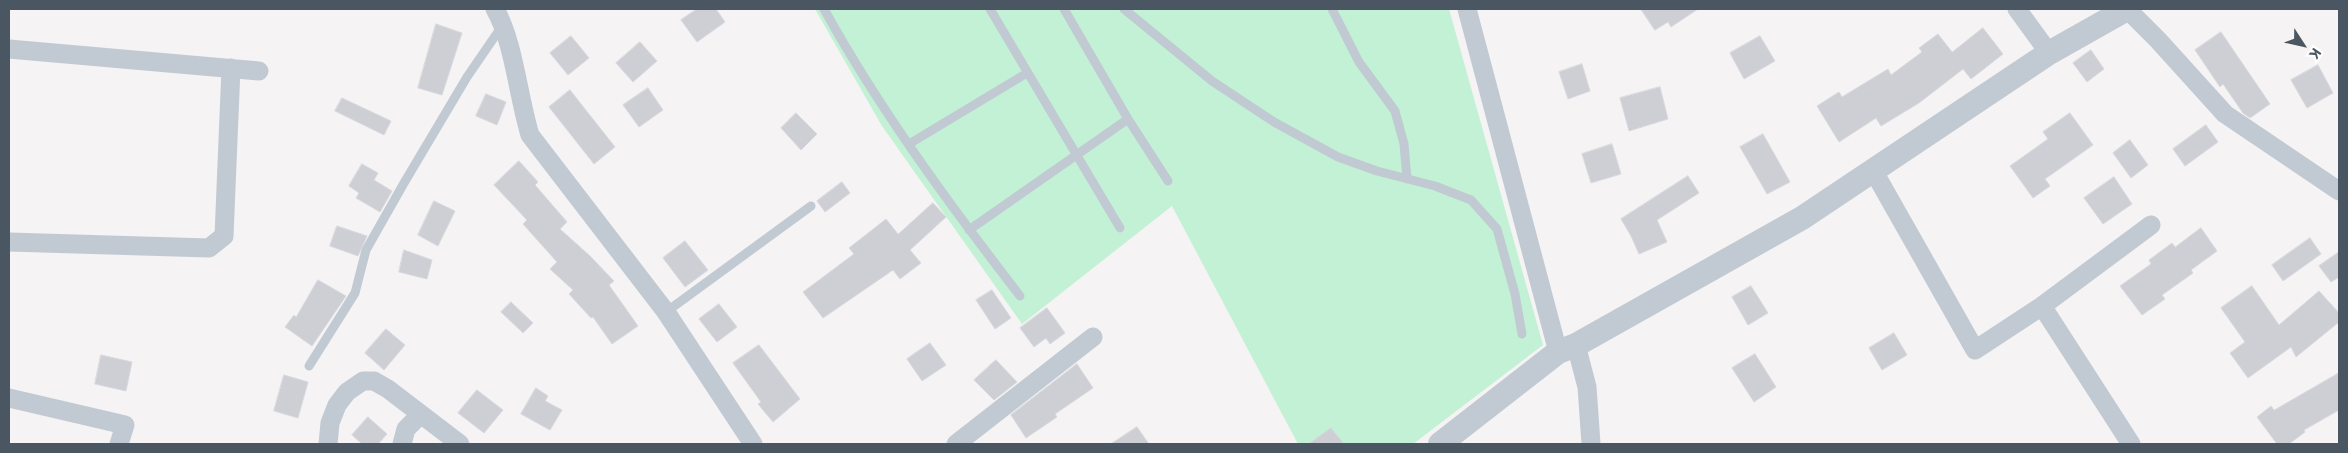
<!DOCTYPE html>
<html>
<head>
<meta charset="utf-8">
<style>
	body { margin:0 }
	#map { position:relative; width:2348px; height:453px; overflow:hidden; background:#f5f3f3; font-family:"IBM Plex Sans",sans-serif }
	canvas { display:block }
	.frame { position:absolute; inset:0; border:10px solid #4a5661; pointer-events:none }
	.north { position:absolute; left:2278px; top:20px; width:50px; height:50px; -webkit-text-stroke:4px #fff; paint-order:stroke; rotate:125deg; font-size:14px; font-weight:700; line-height:20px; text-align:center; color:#4a5661 }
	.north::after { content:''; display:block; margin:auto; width:18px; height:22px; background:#4a5661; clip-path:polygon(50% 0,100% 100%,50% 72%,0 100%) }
</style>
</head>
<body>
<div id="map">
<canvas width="2348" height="453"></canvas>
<div class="frame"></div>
<div class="north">K</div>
</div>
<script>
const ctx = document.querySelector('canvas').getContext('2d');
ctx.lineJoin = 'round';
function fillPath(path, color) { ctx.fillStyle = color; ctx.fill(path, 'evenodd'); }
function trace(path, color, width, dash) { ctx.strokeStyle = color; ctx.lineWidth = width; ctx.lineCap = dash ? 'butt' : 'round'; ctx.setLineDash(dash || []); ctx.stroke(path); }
fillPath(new Path2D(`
	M815,9H1449L1543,345L1413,444H1298L1172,206L1022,324L882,126Z`), '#c3f1d5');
const building = new Path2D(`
	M697,9H716L725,22L697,42L681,20Z
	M1641,9H1698L1671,27L1668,22L1655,30Z
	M436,24L462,33L442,95L418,88Z
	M1983,28L2003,54L1971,79L1963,69L1919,103L1881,126L1876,118L1839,142L1817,106L1839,92L1842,97L1888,69L1891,75L1922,52L1919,48L1938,34L1952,52Z
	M2221,32L2270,104L2250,118L2243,113L2223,84L2220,87L2195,50Z
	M571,36L589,58L568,75L550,53Z
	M1760,36L1775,61L1744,79L1730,53Z
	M640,42L657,61L633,82L616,63Z
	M2091,50L2104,69L2087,82L2073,63Z
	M1582,64L1590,91L1568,99L1559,72Z
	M2318,65L2333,93L2307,108L2291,80Z
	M1660,87L1668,119L1629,131L1620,98Z
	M648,88L663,110L639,127L623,105Z
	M570,90L615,147L594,164L549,107Z
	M486,94L506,102L497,125L476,116Z
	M342,98L391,121L384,135L335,111Z
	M796,113L817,134L801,150L781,128Z
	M2070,113L2093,145L2045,179L2050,186L2033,198L2010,166L2048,139L2043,132Z
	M2206,125L2218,142L2185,166L2173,149Z
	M1763,134L1790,182L1767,194L1740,147Z
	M2130,140L2148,165L2131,178L2113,153Z
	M1612,144L1621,174L1591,183L1582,154Z
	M519,161L538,182L535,185L567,222L560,229L590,256L614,281L609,285L638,326L612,344L593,317L591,318L569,294L573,290L550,269L557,262L523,224L527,220L494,185Z
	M362,164L378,173L374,180L392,191L380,212L356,198L359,193L349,186Z
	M1688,176L1699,193L1657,220L1667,242L1639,254L1631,236L1621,219Z
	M2114,177L2132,204L2103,224L2084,198Z
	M842,182L850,193L825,212L817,201Z
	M434,201L455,211L438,246L418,235Z
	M933,203L946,217L910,250L921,263L900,279L893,270L823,318L803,292L854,254L849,248L886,219L898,234Z
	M337,226L367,236L358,256L330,246Z
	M2201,228L2217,251L2191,270L2193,273L2162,295L2165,299L2142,315L2120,286L2151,264L2149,260L2172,243L2175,247Z
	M2310,238L2321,254L2283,281L2272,265Z
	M685,241L708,270L685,287L663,258Z
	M404,250L432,260L427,279L399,272Z
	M2339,252V277L2331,282L2319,266Z
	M318,280L346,296L312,346L285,327L294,315L296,317Z
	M1751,286L1768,313L1748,325L1732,297Z
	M2252,286L2279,325L2319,291L2339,313V322L2296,357L2291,347L2248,378L2230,353L2245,342L2221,308Z
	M992,290L1011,318L995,329L976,300Z
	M511,302L533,323L523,333L501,312Z
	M719,304L737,327L717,342L699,319Z
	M1047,308L1065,333L1050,344L1046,338L1034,347L1020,328Z
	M386,329L405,345L384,370L365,353Z
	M1894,333L1907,355L1882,370L1869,348Z
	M930,343L946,365L922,381L907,359Z
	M759,345L800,399L773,422L758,404L761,402L733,363Z
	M1755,354L1776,387L1754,402L1732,368Z
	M101,355L132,362L126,391L95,384Z
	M996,360L1017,382L994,400L974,380Z
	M1077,364L1093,388L1055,414L1057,417L1026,438L1011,415Z
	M2339,373V410L2304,430L2305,432L2289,444H2277L2257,417L2271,406L2274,410Z
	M284,375L308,382L298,418L274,411Z
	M536,388L548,396L545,401L562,410L550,430L521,414Z
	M477,390L503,410L484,433L458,413Z
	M368,417L387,434L378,444H362L352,435Z
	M1137,427L1149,444H1111Z
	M1331,428L1344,444H1309Z`);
fillPath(building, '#cdcfd5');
trace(building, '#d7d9de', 1);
trace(new Path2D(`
	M824,9C880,110 949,204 1020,296
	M990,9L1120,228
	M1064,9L1128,119L1168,181
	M1124,9L1212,81L1274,122L1338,157L1377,171L1435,186L1471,200L1497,229L1515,294L1522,334
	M1332,9L1359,62L1395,111L1404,144L1407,179
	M909,144L1027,73
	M969,230L1128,119
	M666,312L811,206
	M309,366L355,293L366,250L404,183L467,77L502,26`), '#c1cad2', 9);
trace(new Path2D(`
	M495,9C514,42 518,96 530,135L666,312L753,444
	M1467,9L1558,352
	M2017,9L2049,53
	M2127,9L2158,40L2225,114L2339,191
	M9,49L259,71
	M1873,170L1975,350L2042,306L2151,225
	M9,242L209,248L224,236L231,68
	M2042,306L2131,444
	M1576,345L1587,387L1591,444
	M9,398L125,425L119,444
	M328,444L330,423L337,405L347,392L363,381H374L388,389L460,444
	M402,444L406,429L420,415
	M956,444L1093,337`), '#c1cad2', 19);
trace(new Path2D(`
	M1440,444L1558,352L1576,345L1802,218L2049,53L2127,9`), '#c1cad2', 24);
</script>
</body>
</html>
